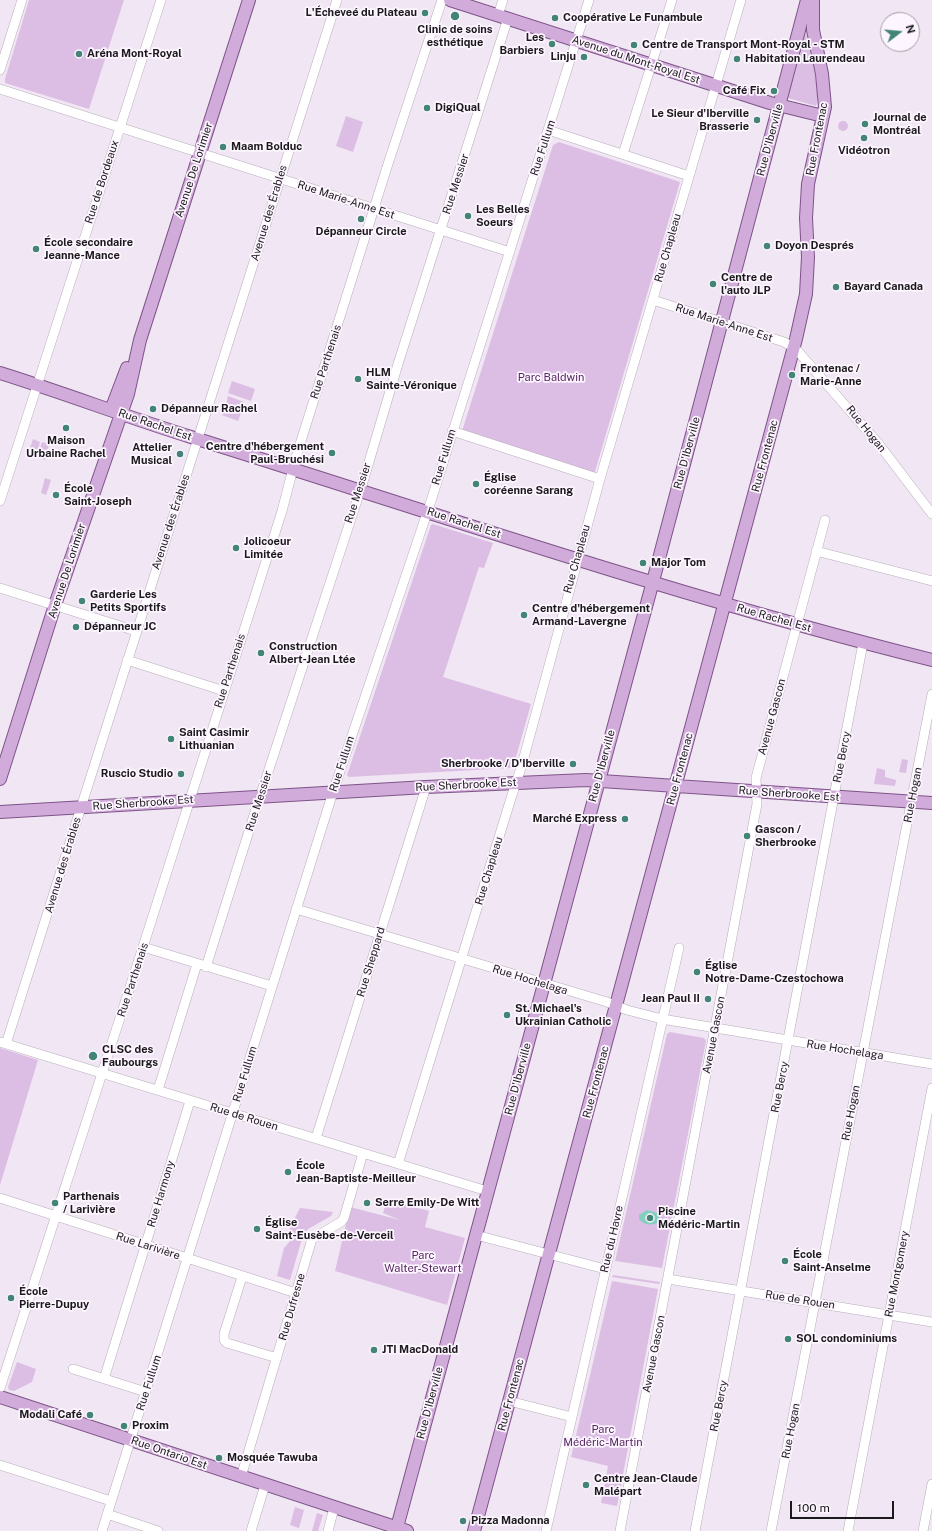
<!DOCTYPE html>
<html>
<head>
<meta charset="utf-8">
<style>
	body { margin:0 }
	#map { position:relative; width:932px; height:1531px; overflow:hidden; background:#f1e6f3; font-family:"Public Sans",sans-serif }
	canvas { display:block }
	.north { position:absolute; left:880px; top:12px; width:40px; height:40px; box-sizing:border-box; background:#fdf5ff; border:1px solid #a39da5; border-radius:50%; rotate:74deg; font-size:11px; font-weight:700; line-height:16px; text-align:center; color:#1c191d }
	.north::after { content:''; display:block; margin:auto; width:14px; height:18px; background:#428577; clip-path:polygon(50% 0,100% 100%,50% 72%,0 100%) }
	.scale { position:absolute; left:790px; top:1501px; width:104px; height:18px; box-sizing:border-box; border:2px solid #1c191d; border-top:0; padding-left:5px; font-size:12px; line-height:14px; white-space:nowrap; color:#1c191d; -webkit-text-stroke:3px #fdf5ff; paint-order:stroke }
</style>
</head>
<body>
<div id="map">
<canvas width="932" height="1531"></canvas>
<div class="north">N</div>
<div class="scale">100 m</div>
</div>
<script>
const ctx = document.querySelector('canvas').getContext('2d');
ctx.lineJoin = 'round';
function fillPath(path, color) { ctx.fillStyle = color; ctx.fill(path, 'evenodd'); }
function trace(path, color, width, dash) { ctx.strokeStyle = color; ctx.lineWidth = width; ctx.lineCap = dash ? 'butt' : 'round'; ctx.setLineDash(dash || []); ctx.stroke(path); }
function drawText(font, color, halo, rows, align = 'center') {
  ctx.font = font + ' "Public Sans",sans-serif'; ctx.lineWidth = 3.5; ctx.setLineDash([]); ctx.textBaseline = 'middle'; ctx.strokeStyle = halo; ctx.fillStyle = color; for (const [text, x, y, turn = 0] of rows) {
    ctx.save(); ctx.translate(x, y); ctx.rotate((+turn || 0) * Math.PI / 180); ctx.textAlign = isNaN(turn) ? turn : align; if (halo) ctx.strokeText(text, 0, 0); ctx.fillText(text, 0, 0); ctx.restore();
  }
}
fillPath(new Path2D(`
	M29,0H124L89,109L5,83V79Z
	M804,27C808,42 822,95 816,106L788,98Z
	M346,116L363,122L353,152L336,146Z
	M838 126a5 5 0 1 1 10 0a5 5 0 1 1-10 0Z
	M559,142L680,182L594,475L462,431L553,145Z
	M232,381L255,389L251,401L228,393Z
	M228,396L244,402L241,410L226,405Z
	M225,407L241,413L238,421L222,415Z
	M33,439L40,442L36,457L28,454Z
	M42,442L49,444L45,460L37,457Z
	M45,478L51,480L46,495L41,493Z
	M433,524L493,543L484,568L479,567L443,677L531,704L514,764L510,768L349,777L347,775L431,525Z
	M902,759L908,760L906,773L899,772Z
	M877,768L885,770V777L896,780L895,786L874,784Z
	M670,1032L704,1038L706,1041L662,1268L615,1261L667,1034Z
	M0,1048L38,1060L0,1185Z
	M387,1200L429,1211L425,1227L465,1238L447,1305L335,1271L350,1207L400,1220L383,1213Z
	M300,1208L333,1212L331,1216L308,1229L303,1235L290,1280L277,1276L284,1248L292,1239L290,1227Z
	M613,1275L660,1282L659,1284L612,1277Z
	M612,1281L658,1289L617,1506L601,1503L608,1466L571,1457Z
	M17,1362L36,1369L32,1382L14,1391L9,1390L8,1387Z
	M295,1507L304,1510L299,1528L290,1525Z
	M317,1513L323,1515L318,1531H312Z`), '#dcbee4');
fillPath(new Path2D(`
	M647,1210L657,1213L661,1221C654,1226 645,1226 639,1219V1215Z`), '#84cfbe');
const minor = new Path2D(`
	M498,15L503,0
	M0,70L22,0
	M0,89L510,252
	M548,130L689,176
	M623,154L672,0
	M653,300L784,342L795,348L878,443L932,514
	M452,431L600,479
	M0,501L161,0
	M816,551L932,581
	M0,588L136,631
	M127,660L224,691
	M296,909L607,1002L627,1010L662,1019L932,1064
	M143,947L272,986
	M206,967L255,812L363,482L398,364L508,18
	M0,1042L487,1191
	M6,1044L337,0
	M158,1090L197,964
	M316,1138L426,787
	M398,1164L512,795L521,768L600,479L741,0
	M0,1198L296,1293
	M476,1235L605,1269
	M242,1277L224,1334V1340L227,1343L277,1358
	M668,1279L932,1322
	M73,1369L146,1392
	M104,1379L190,1101
	M0,1388L143,947L282,511L296,457L387,167L442,0
	M509,1401L572,1417
	M0,1465L111,1501
	M241,1477L312,1239L341,1222L344,1218L363,1153
	M107,1514L158,1531
	M102,1531L333,792L431,501L589,0
	M251,1531L265,1485
	M328,1531L334,1508
	M546,1531L679,948
	M620,1531L757,804L756,778L825,520
	M695,1531L863,643
	M771,1531L932,694
	M848,1531L932,1088
	M923,1531L932,1484`);
const major = new Path2D(`
	M450,0L770,103L823,116
	M0,373C64,393 127,417 191,437C437,514 682,598 932,660
	M111,410L127,368
	M0,779L55,605L128,394L140,340L249,0
	M0,812L426,787L586,780L932,803
	M0,1397L407,1531
	M396,1531L656,570L807,0
	M474,1531L796,339L806,294L808,257L806,218L808,184L825,107L822,74L813,30V0`);
trace(minor, '#b8aeba', 10);
trace(major, '#7e5488', 14);
trace(minor, '#fff', 9);
trace(major, '#d1acda', 12);
for (const [x, y, r, color] of [
	[425,13,4,"#428577"],
	[455,16,5,"#428577"],
	[555,18,4,"#428577"],
	[552,44,4,"#428577"],
	[634,45,4,"#428577"],
	[79,54,4,"#428577"],
	[584,57,4,"#428577"],
	[737,59,4,"#428577"],
	[774,91,4,"#428577"],
	[427,108,4,"#428577"],
	[757,120,4,"#428577"],
	[865,124,4,"#428577"],
	[864,138,4,"#428577"],
	[223,147,4,"#428577"],
	[468,216,4,"#428577"],
	[361,219,4,"#428577"],
	[767,246,4,"#428577"],
	[36,249,4,"#428577"],
	[713,284,4,"#428577"],
	[836,287,4,"#428577"],
	[792,375,4,"#428577"],
	[358,379,4,"#428577"],
	[153,409,4,"#428577"],
	[66,428,4,"#428577"],
	[332,453,4,"#428577"],
	[180,454,4,"#428577"],
	[476,484,4,"#428577"],
	[56,495,4,"#428577"],
	[236,548,4,"#428577"],
	[643,563,4,"#428577"],
	[82,601,4,"#428577"],
	[524,615,4,"#428577"],
	[76,627,4,"#428577"],
	[261,653,4,"#428577"],
	[171,739,4,"#428577"],
	[573,764,4,"#428577"],
	[181,774,4,"#428577"],
	[625,819,4,"#428577"],
	[747,836,4,"#428577"],
	[697,972,4,"#428577"],
	[708,999,4,"#428577"],
	[507,1015,4,"#428577"],
	[93,1056,5,"#428577"],
	[288,1172,4,"#428577"],
	[55,1203,4,"#428577"],
	[367,1203,4,"#428577"],
	[650,1218,4,"#428577"],
	[257,1229,4,"#428577"],
	[785,1261,4,"#428577"],
	[11,1298,4,"#428577"],
	[788,1339,4,"#428577"],
	[374,1350,4,"#428577"],
	[90,1415,4,"#428577"],
	[124,1426,4,"#428577"],
	[219,1458,4,"#428577"],
	[586,1485,4,"#428577"],
	[463,1521,4,"#428577"]
]) { const dot = new Path2D(); dot.arc(x, y, r, 0, 2 * Math.PI); ctx.fillStyle = color; ctx.fill(dot); trace(dot, '#fdf5ff', 1.5); }
drawText('bold 11px', '#1c191d', '#fdf5ff', [
	["L'Écheveé du Plateau",417,13,"right"],
	["Coopérative Le Funambule",563,18],
	["Clinic de soins",455,30,"center"],
	["esthétique",455,43,"center"],
	["Les",544,38,"right"],
	["Barbiers",544,51,"right"],
	["Centre de Transport Mont-Royal - STM",642,45],
	["Aréna Mont-Royal",87,54],
	["Linju",576,57,"right"],
	["Habitation Laurendeau",745,59],
	["Café Fix",766,91,"right"],
	["DigiQual",435,108],
	["Le Sieur d'Iberville",749,114,"right"],
	["Brasserie",749,127,"right"],
	["Journal de",873,118],
	["Montréal",873,131],
	["Maam Bolduc",231,147],
	["Vidéotron",864,151,"center"],
	["Les Belles",476,210],
	["Soeurs",476,223],
	["Dépanneur Circle",361,232,"center"],
	["École secondaire",44,243],
	["Jeanne-Mance",44,256],
	["Doyon Després",775,246],
	["Centre de",721,278],
	["l'auto JLP",721,291],
	["Bayard Canada",844,287],
	["Frontenac /",800,369],
	["Marie-Anne",800,382],
	["HLM",366,373],
	["Sainte-Véronique",366,386],
	["Dépanneur Rachel",161,409],
	["Maison",66,441,"center"],
	["Urbaine Rachel",66,454,"center"],
	["Centre d'hébergement",324,447,"right"],
	["Paul-Bruchési",324,460,"right"],
	["Attelier",172,448,"right"],
	["Musical",172,461,"right"],
	["Église",484,478],
	["coréenne Sarang",484,491],
	["École",64,489],
	["Saint-Joseph",64,502],
	["Jolicoeur",244,542],
	["Limitée",244,555],
	["Major Tom",651,563],
	["Garderie Les",90,595],
	["Petits Sportifs",90,608],
	["Centre d'hébergement",532,609],
	["Armand-Lavergne",532,622],
	["Dépanneur JC",84,627],
	["Construction",269,647],
	["Albert-Jean Ltée",269,660],
	["Saint Casimir",179,733],
	["Lithuanian",179,746],
	["Sherbrooke / D'Iberville",565,764,"right"],
	["Ruscio Studio",173,774,"right"],
	["Marché Express",617,819,"right"],
	["Gascon /",755,830],
	["Sherbrooke",755,843],
	["Église",705,966],
	["Notre-Dame-Czestochowa",705,979],
	["Jean Paul II",700,999,"right"],
	["St. Michael's",515,1009],
	["Ukrainian Catholic",515,1022],
	["CLSC des",102,1050],
	["Faubourgs",102,1063],
	["École",296,1166],
	["Jean-Baptiste-Meilleur",296,1179],
	["Parthenais",63,1197],
	["/ Larivière",63,1210],
	["Serre Emily-De Witt",375,1203],
	["Piscine",658,1212],
	["Médéric-Martin",658,1225],
	["Église",265,1223],
	["Saint-Eusèbe-de-Verceil",265,1236],
	["École",793,1255],
	["Saint-Anselme",793,1268],
	["École",19,1292],
	["Pierre-Dupuy",19,1305],
	["SOL condominiums",796,1339],
	["JTI MacDonald",382,1350],
	["Modali Café",82,1415,"right"],
	["Proxim",132,1426],
	["Mosquée Tawuba",227,1458],
	["Centre Jean-Claude",594,1479],
	["Malépart",594,1492],
	["Pizza Madonna",471,1521]
], 'left');
drawText('11px', '#1c191d', '#fdf5ff', [
	["Avenue du Mont-Royal Est",636,60,18],
	["Rue Frontenac",817,139,-79],
	["Rue D'Iberville",770,140,-75],
	["Rue Fullum",543,148,-72],
	["Avenue De Lorimier",194,170,-72],
	["Rue de Bordeaux",102,182,-72],
	["Rue Messier",456,184,-72],
	["Rue Marie-Anne Est",346,200,18],
	["Avenue des Érables",269,213,-73],
	["Rue Chapleau",668,248,-74],
	["Rue Marie-Anne Est",724,323,18],
	["Rue Parthenais",326,362,-72],
	["Rue Rachel Est",155,425,19],
	["Rue Hogan",866,429,51],
	["Rue D'Iberville",687,453,-75],
	["Rue Frontenac",765,456,-75],
	["Rue Fullum",444,457,-73],
	["Rue Messier",358,493,-72],
	["Avenue des Érables",171,522,-72],
	["Rue Rachel Est",464,523,18],
	["Rue Chapleau",577,559,-74],
	["Avenue De Lorimier",67,571,-72],
	["Rue Rachel Est",774,618,16],
	["Rue Parthenais",230,671,-72],
	["Avenue Gascon",772,717,-75],
	["Rue Bercy",842,757,-79],
	["Rue Fullum",342,764,-72],
	["Rue D'Iberville",602,766,-75],
	["Rue Frontenac",680,769,-75],
	["Rue Sherbrooke Est",466,785,-3],
	["Rue Sherbrooke Est",789,794,4],
	["Rue Hogan",913,795,-79],
	["Rue Messier",259,801,-72],
	["Rue Sherbrooke Est",143,803,-4],
	["Avenue des Érables",63,865,-73],
	["Rue Chapleau",489,871,-73],
	["Rue Sheppard",371,962,-73],
	["Rue Parthenais",133,980,-72],
	["Rue Hochelaga",530,980,17],
	["Avenue Gascon",714,1035,-79],
	["Rue Hochelaga",845,1050,9],
	["Rue Fullum",245,1074,-73],
	["Rue D'Iberville",518,1079,-75],
	["Rue Frontenac",596,1082,-75],
	["Rue Bercy",780,1087,-79],
	["Rue Hogan",851,1113,-79],
	["Rue de Rouen",244,1117,17],
	["Rue Harmony",161,1194,-73],
	["Rue du Havre",612,1239,-77],
	["Rue Larivière",148,1246,18],
	["Rue Montgomery",897,1274,-79],
	["Rue de Rouen",800,1300,9],
	["Rue Dufresne",292,1307,-74],
	["Avenue Gascon",654,1354,-79],
	["Rue Fullum",149,1383,-72],
	["Rue Frontenac",511,1395,-75],
	["Rue D'Iberville",430,1403,-75],
	["Rue Bercy",719,1406,-79],
	["Rue Hogan",791,1431,-79],
	["Rue Ontario Est",169,1453,19]
]);
drawText('11px', '#562761', '#fdf5ff', [
	["Parc Baldwin",551,378],
	["Parc",423,1256],
	["Walter-Stewart",423,1269],
	["Parc",603,1430],
	["Médéric-Martin",603,1443]
]);
</script>
</body>
</html>
